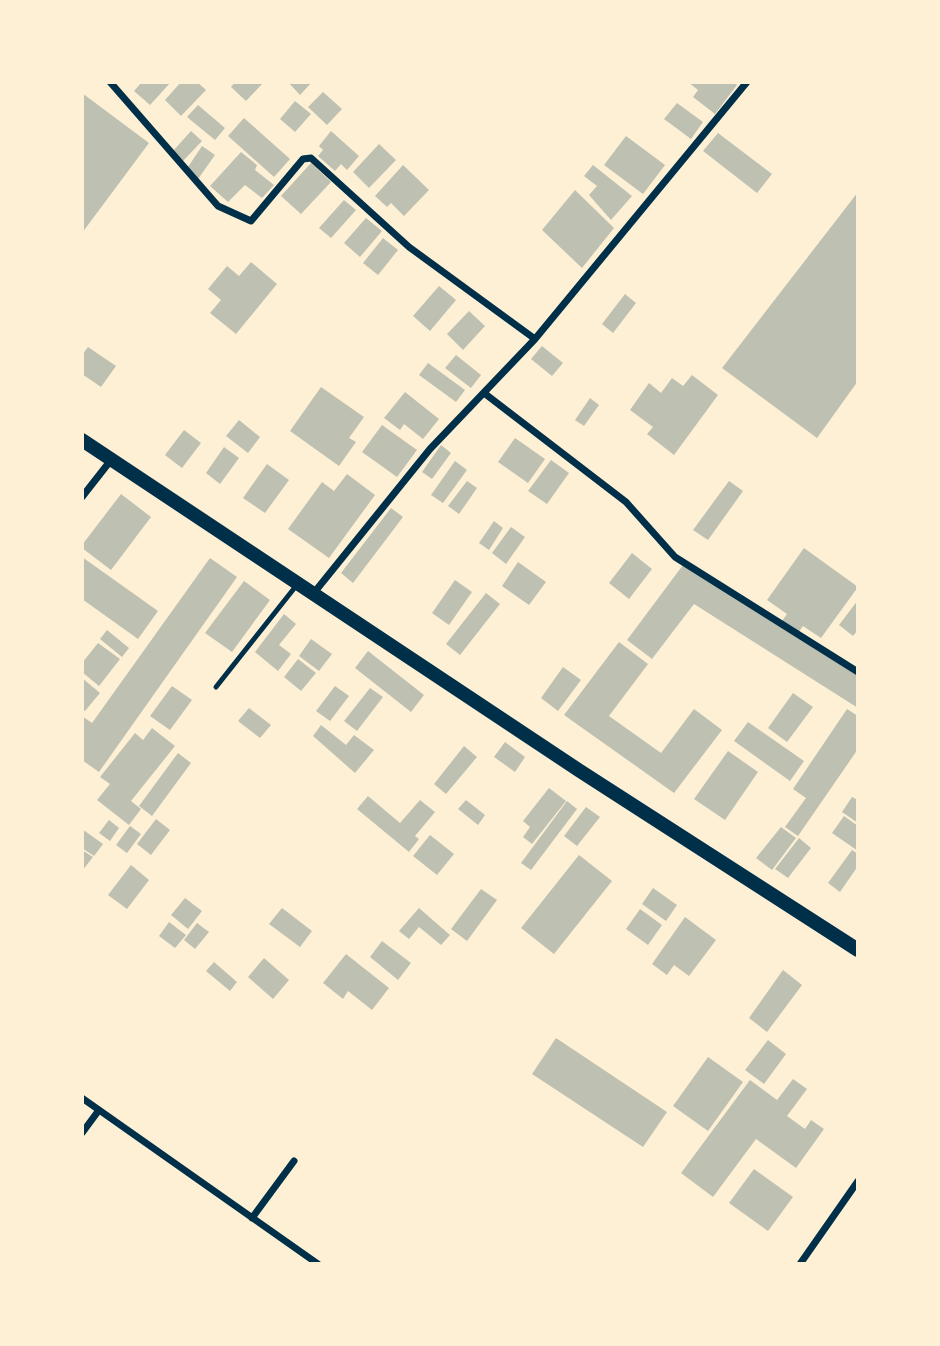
<!DOCTYPE html>
<html>
<head>
<meta charset="utf-8">
<style>
	body { margin:0 }
	#map { position:relative; width:940px; height:1346px; overflow:hidden; background:#fdf0d5; font-family:"Exo 2",sans-serif }
	canvas { display:block }
	.frame { position:absolute; inset:0; border:84px solid #fdf0d5; pointer-events:none }
</style>
</head>
<body>
<div id="map">
<canvas width="940" height="1346"></canvas>
<div class="frame"></div>
</div>
<script>
const ctx = document.querySelector('canvas').getContext('2d');
ctx.lineJoin = 'round';
function fillPath(path, color) { ctx.fillStyle = color; ctx.fill(path, 'evenodd'); }
function trace(path, color, width, dash) { ctx.strokeStyle = color; ctx.lineWidth = width; ctx.lineCap = dash ? 'butt' : 'round'; ctx.setLineDash(dash || []); ctx.stroke(path); }
fillPath(new Path2D(`
	M142,82H171L150,105L134,91Z
	M181,82H197L206,90L181,116L165,100Z
	M235,82H264L246,101L231,87Z
	M288,82H312L300,95Z
	M688,82H734L737,85L715,114L693,97L698,90Z
	M323,92L342,109L327,125L308,107Z
	M82,93L149,143L82,233L84,141Z
	M295,101L311,114L295,132L280,119Z
	M677,103L703,122L691,139L664,119Z
	M198,105L225,128L215,140L187,117Z
	M244,118L290,159L274,177L228,136Z
	M191,131L202,141L183,161L173,151Z
	M331,131L359,156L347,170L341,164L335,171L318,156L323,150L319,146Z
	M718,133L772,174L757,193L703,151Z
	M626,136L665,165L643,194L604,165Z
	M379,144L396,160L369,188L353,172Z
	M202,146L215,155L198,179L186,170Z
	M241,152L257,165L255,170L274,185L262,198L245,185L228,202L210,186Z
	M311,163L331,182L301,214L281,196Z
	M403,165L429,190L404,216L391,203L387,207L375,196Z
	M593,165L632,196L611,220L589,195L597,186L584,176Z
	M575,190L614,228L582,268L542,230Z
	M858,192V381L817,438L722,368Z
	M344,200L356,210L331,238L319,228Z
	M366,218L382,231L360,257L344,243Z
	M383,238L398,250L378,275L363,263Z
	M251,262L277,284L236,334L210,313L221,300L208,289L227,266L239,276Z
	M439,286L456,300L430,331L413,316Z
	M625,294L636,303L613,333L602,324Z
	M469,311L485,326L463,350L447,334Z
	M542,346L563,363L552,376L531,359Z
	M88,347L116,366L101,387L82,374V355Z
	M456,355L481,375L471,388L445,368Z
	M428,363L465,390L456,402L419,375Z
	M692,375L718,395L674,455L647,434L653,427L630,410L649,383L661,393L672,378L683,386Z
	M321,387L364,417L349,438L356,442L339,466L290,431Z
	M405,392L439,419L423,439L404,424L400,430L384,418Z
	M590,398L599,405L584,426L575,420Z
	M239,420L260,437L248,453L226,436Z
	M382,425L417,450L397,477L362,452Z
	M184,430L201,443L182,468L165,455Z
	M515,438L545,459L528,483L498,462Z
	M441,445L451,453L432,479L422,472Z
	M224,447L239,458L220,484L206,473Z
	M551,460L569,473L547,504L528,491Z
	M455,461L467,470L443,503L431,495Z
	M267,464L289,480L265,513L243,498Z
	M347,474L375,495L329,558L288,529L322,482L334,491Z
	M467,481L477,488L459,514L448,506Z
	M729,481L743,491L708,540L693,530Z
	M121,494L151,517L111,570L82,548V545Z
	M391,508L403,517L353,583L341,573Z
	M494,521L503,528L489,550L479,543Z
	M511,527L525,537L506,564L492,553Z
	M804,548L858,587L821,638L803,626L798,633L782,621L787,614L767,600Z
	M632,553L652,569L629,599L609,583Z
	M82,557L158,611L138,639L82,599Z
	M210,558L237,577L99,772L82,760V716L92,723Z
	M518,562L546,582L529,605L502,586Z
	M683,565L858,675V708L694,604L652,659L627,640Z
	M455,580L472,592L449,625L432,613Z
	M244,581L270,600L232,652L205,633Z
	M486,593L500,604L460,655L446,644Z
	M858,600V630L853,636L839,625Z
	M284,614L296,624L279,645L291,654L278,671L255,652Z
	M107,630L129,648L122,657L100,639Z
	M311,639L332,654L319,671L299,656Z
	M619,642L648,664L609,716L661,753L694,709L722,730L674,793L564,715Z
	M98,643L120,659L99,686L82,672V663Z
	M368,651L424,695L411,712L355,668Z
	M298,659L316,673L301,691L284,677Z
	M563,667L581,680L558,711L541,698Z
	M82,678L100,693L85,711L82,709Z
	M172,686L192,700L170,730L150,716Z
	M335,686L349,696L330,721L316,711Z
	M370,688L383,697L357,731L344,721Z
	M793,693L813,707L787,742L768,728Z
	M249,708L271,725L260,738L238,721Z
	M847,709L858,716V749L798,836L785,827L806,798L793,789Z
	M748,722L804,761L790,781L734,741Z
	M321,725L346,745L354,735L374,750L355,773L313,736Z
	M152,728L175,746L131,801L141,809L129,825L97,800L110,784L100,777L135,733L143,740Z
	M505,742L525,757L515,772L494,757Z
	M464,746L477,757L446,794L434,784Z
	M728,751L758,772L725,820L694,799Z
	M178,753L191,763L152,816L139,806Z
	M549,788L566,801L532,844L523,837L530,827L523,821Z
	M368,796L400,823L420,800L435,812L415,836L419,839L409,852L357,809Z
	M852,797L858,800V823L842,812Z
	M466,800L485,815L478,825L458,809Z
	M567,801L577,809L531,870L521,863Z
	M586,807L600,817L577,846L564,836Z
	M844,816L858,826V851L832,833Z
	M156,819L170,830L151,855L137,844Z
	M109,820L119,828L110,841L99,833Z
	M130,826L141,834L127,853L116,845Z
	M781,827L796,838L772,870L756,858Z
	M82,829L103,844L94,856L82,848Z
	M430,835L454,854L437,875L413,856Z
	M799,838L811,848L788,878L775,869Z
	M82,850L93,857L82,871Z
	M852,850L858,854V866L840,892L828,883Z
	M579,855L612,881L554,954L521,928Z
	M131,865L149,880L127,909L108,895Z
	M653,888L677,905L666,921L642,904Z
	M481,889L497,900L467,941L451,929Z
	M185,898L202,911L188,929L171,915Z
	M282,908L312,931L300,947L269,924Z
	M419,908L450,935L441,945L419,927L409,939L399,931Z
	M640,909L662,925L648,945L626,929Z
	M685,917L716,940L689,976L674,965L667,975L652,964Z
	M169,922L186,935L175,948L159,936Z
	M197,923L209,932L195,949L184,940Z
	M382,941L411,963L398,980L370,957Z
	M346,954L389,988L372,1010L348,991L343,999L323,983Z
	M264,958L289,980L273,999L248,977Z
	M214,962L237,982L230,991L206,971Z
	M783,970L802,985L767,1032L749,1018Z
	M556,1038L667,1112L643,1147L532,1074Z
	M768,1040L786,1054L764,1084L745,1070Z
	M708,1057L743,1082L708,1131L673,1106Z
	M793,1079L807,1089L787,1116L805,1129L811,1120L824,1129L796,1168L756,1139L713,1197L681,1173L750,1080L777,1100Z
	M754,1169L793,1197L768,1231L729,1203Z`), '#bec0b2');
trace(new Path2D(`
	M216,687L296,586`), '#003049', 5);
trace(new Path2D(`
	M110,82L218,206L251,221L303,159L311,158L409,247L535,339
	M484,393L626,502L675,557L858,672
	M82,497L111,460
	M313,594L430,449L535,339L747,82
	M82,1098L318,1264
	M82,1133L99,1110
	M252,1218L294,1161
	M800,1264L858,1181`), '#003049', 7);
trace(new Path2D(`
	M82,440L580,771L858,950`), '#003049', 14);
</script>
</body>
</html>
